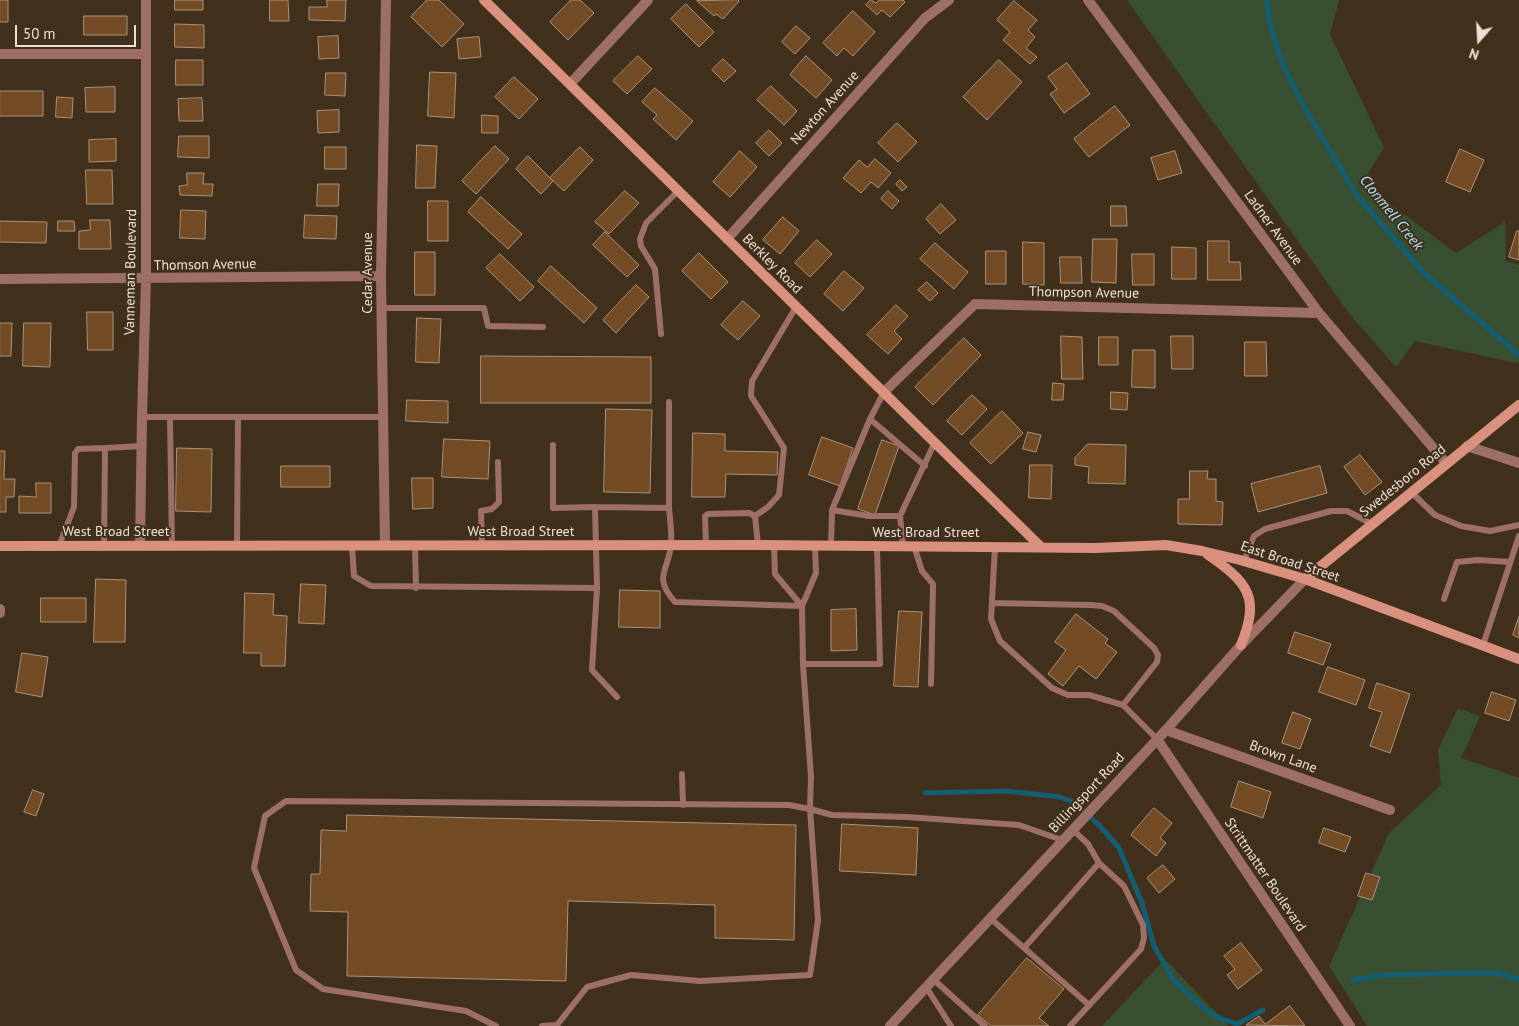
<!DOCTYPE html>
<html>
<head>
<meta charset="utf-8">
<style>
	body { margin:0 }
	#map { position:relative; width:1519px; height:1026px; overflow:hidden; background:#41301c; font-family:"PT Sans",sans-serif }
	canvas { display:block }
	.north { position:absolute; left:1454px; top:15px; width:50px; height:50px; -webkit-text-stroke:4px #41301c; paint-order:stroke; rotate:199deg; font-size:14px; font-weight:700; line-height:20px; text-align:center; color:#ece0d5 }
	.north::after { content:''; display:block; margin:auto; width:18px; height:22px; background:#ece0d5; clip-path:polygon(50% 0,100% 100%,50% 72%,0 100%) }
	.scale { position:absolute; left:15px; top:25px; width:121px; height:22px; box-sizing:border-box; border:2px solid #ece0d5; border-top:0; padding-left:6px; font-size:15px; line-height:18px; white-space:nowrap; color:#ece0d5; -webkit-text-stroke:4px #41301c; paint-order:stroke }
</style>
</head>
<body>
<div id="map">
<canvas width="1519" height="1026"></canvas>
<div class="north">N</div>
<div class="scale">50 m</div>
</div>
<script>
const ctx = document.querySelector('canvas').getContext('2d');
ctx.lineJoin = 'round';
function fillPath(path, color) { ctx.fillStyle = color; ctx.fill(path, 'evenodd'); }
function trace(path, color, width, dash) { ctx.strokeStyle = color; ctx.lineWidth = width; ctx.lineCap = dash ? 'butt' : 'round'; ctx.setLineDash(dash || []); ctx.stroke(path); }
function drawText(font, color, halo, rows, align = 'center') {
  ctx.font = font + ' "PT Sans",sans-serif'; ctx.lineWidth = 4; ctx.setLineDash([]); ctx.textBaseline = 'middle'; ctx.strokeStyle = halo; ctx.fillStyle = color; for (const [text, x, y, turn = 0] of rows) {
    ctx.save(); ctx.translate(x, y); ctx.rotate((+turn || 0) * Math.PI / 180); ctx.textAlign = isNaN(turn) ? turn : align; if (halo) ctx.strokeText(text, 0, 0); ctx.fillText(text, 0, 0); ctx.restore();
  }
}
fillPath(new Path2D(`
	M1127,0H1339L1330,34L1384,148L1362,183L1456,253L1505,222L1506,261L1519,265V361L1516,363L1415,341L1396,367L1351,316Z
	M1458,708L1480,716L1461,758L1519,778V1026H1367L1329,966L1389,833L1441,785L1438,750Z
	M1165,959L1229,1026H1102Z`), '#385031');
trace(new Path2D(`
	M1267,0L1269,20L1282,63L1304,107L1357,196L1423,272L1519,355
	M925,793L1006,791L1060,797L1073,802L1099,825L1119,848L1142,903L1154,946L1174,981L1206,1010L1222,1019L1237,1024L1263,1010
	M1353,980L1383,975L1469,973H1496L1519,979`), '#135e73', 5);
const building = new Path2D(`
	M0,0H8V22H0Z
	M175,0H203V10H175Z
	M270,0H288L289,21H270Z
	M327,0H346L345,21L309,20V7H327Z
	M427,0H439L464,24L442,47L411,17Z
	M571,0H580L594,13L568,40L550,22Z
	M738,0L739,1L723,19L716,14L714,16L697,1Z
	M871,0L876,3L879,0H903L905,2L890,17L882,10L877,15L866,5Z
	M1014,1L1037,20L1028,30L1035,37L1026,48L1037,57L1030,64L1003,40L1010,32L997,20Z
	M686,4L714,32L699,47L671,19Z
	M853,11L875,32L853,56L844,48L837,56L823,43Z
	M84,16H127V35H84Z
	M175,24L204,25V48L175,47Z
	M796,26L810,38L795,54L782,42Z
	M338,36L339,58L319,59L318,37Z
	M479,37L481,57L459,59L457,39Z
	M638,56L652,69L627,94L613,81Z
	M806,56L832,80L816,98L790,75Z
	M723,59L736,71L724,82L712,70Z
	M176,60H203V85H176Z
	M999,60L1022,82L987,120L963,97Z
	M1067,63L1090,94L1064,113L1050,94L1057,89L1048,77Z
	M430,72L456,73L454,118L428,116Z
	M326,73H346L345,96L325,95Z
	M514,77L538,99L519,119L495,97Z
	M771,86L797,111L784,125L757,100Z
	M115,87V112H86L85,88Z
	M655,88L693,121L676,140L653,119L657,115L642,102Z
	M0,91H43V116H0Z
	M57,97L73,98L72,118L56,117Z
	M202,98L203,121H179L178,99Z
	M1115,106L1130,125L1089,157L1074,139Z
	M339,110V132L318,133L317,111Z
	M482,115L498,116V133H482Z
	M897,123L917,142L898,162L878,143Z
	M769,130L782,143L769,156L756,143Z
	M179,136H209V158L178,157Z
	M116,139V161L89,162V140Z
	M417,145L437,146L435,188H416Z
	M495,146L509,159L476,194L462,181Z
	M325,147H346V169H325Z
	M580,147L593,160L564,191L550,178Z
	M1460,149L1484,160L1470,192L1446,182Z
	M740,151L757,167L730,197L713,182Z
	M1175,151L1182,173L1158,180L1151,158Z
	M528,156L553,181L541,194L516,169Z
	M875,159L891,173L878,188L871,182L861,193L843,178L859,160L867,167Z
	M86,170H112L113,204H87Z
	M187,173H204L203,184H213L212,196L180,195L179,186L187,185Z
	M900,180L907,187L902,191L896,184Z
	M318,184H339L338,206H317Z
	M625,191L639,203L609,234L595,222Z
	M888,191L899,201L892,209L881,199Z
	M481,197L522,234L508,249L468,212Z
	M428,201H448V241H428Z
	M941,204L956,220L940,234L926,219Z
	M1111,206H1126L1127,226H1111Z
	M181,210L206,211L205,239L180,238Z
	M305,215L337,216L336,239L304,238Z
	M783,217L799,231L780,254L763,240Z
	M90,220H110L111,249H79V231L90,230Z
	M0,221L47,222L46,243L0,242Z
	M58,221H74L75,231H58Z
	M1517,231H1519V260L1509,257Z
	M605,232L639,265L627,277L593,245Z
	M1093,239H1117L1116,283L1092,282Z
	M817,240L832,254L810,277L795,263Z
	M1208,241H1229V262H1240L1241,280H1208Z
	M1023,242L1044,243V285L1023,284Z
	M935,243L968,272L954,289L920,259Z
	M1172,247L1196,248V279H1172Z
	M986,251H1006V284H986Z
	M415,252H435V295H415Z
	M699,253L728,282L711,299L682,271Z
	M500,254L534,287L520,301L486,268Z
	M1132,254H1154V285H1133Z
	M1060,257H1081L1082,283H1061Z
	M551,266L597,308L584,323L538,281Z
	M844,271L864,288L843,311L824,294Z
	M927,282L938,293L930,301L918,290Z
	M636,285L649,297L616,333L603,320Z
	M743,301L760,316L738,340L721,325Z
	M896,305L908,316L894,331L902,339L888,354L867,335Z
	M87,312H113V350H88Z
	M417,318L441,319L439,363L416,362Z
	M0,323H12L11,356H0Z
	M24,323H51L50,367L23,366Z
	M1061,336L1082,337L1083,379H1062Z
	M1171,336H1193V369H1172Z
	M1099,337H1118V365H1099Z
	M964,338L981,355L933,405L915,387Z
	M1245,342H1266L1267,376H1245Z
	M1133,350H1155V388L1132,387Z
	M481,356L651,357V403H481Z
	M1053,383L1064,384L1063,400H1052Z
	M1111,392L1128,393L1127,410L1111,409Z
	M972,395L987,409L962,435L947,421Z
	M407,400L448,401V423L406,421Z
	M606,409L652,410L650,493L604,492Z
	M1002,411L1023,433L991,464L970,443Z
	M1028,432L1041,435L1036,452L1023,449Z
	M693,433L725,434V451L778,452L777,475L726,474L725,497H692Z
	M822,437L853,448L840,486L809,475Z
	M444,439L490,441L488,479L442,477Z
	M882,440L899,446L875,515L858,509Z
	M1088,444L1126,445L1125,484L1088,483L1089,467L1075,465V458Z
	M177,448L212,449L211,512L176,511Z
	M0,451H5L4,479H15L14,497H6V512H0Z
	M1360,455L1382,482L1365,495L1344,467Z
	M1030,465H1052L1051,499L1029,498Z
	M281,466H330V487H281Z
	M1320,466L1327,493L1258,512L1251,484Z
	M1190,471H1208L1207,479H1216V501L1223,502L1222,525L1178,524V499H1189Z
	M412,478H433V508L413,509Z
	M36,483H51V513H19V496L36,497Z
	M96,579L126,580L125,642H94Z
	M301,584L326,585L324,624L299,623Z
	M620,590L660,591V628L619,627Z
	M245,593L274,594L273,615L287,616L285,666H261V653H244Z
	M41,598H86V622H41Z
	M856,609L857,650L831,651V610Z
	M899,611L922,612L918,687L894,686Z
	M1076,614L1108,639L1105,643L1117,652L1096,679L1079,666L1063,686L1048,674L1066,650L1055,642Z
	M1519,617V638L1513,635Z
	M1295,632L1331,644L1323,665L1288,653Z
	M22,653L48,657L42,697L16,692Z
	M1328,667L1365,680L1356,705L1319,692Z
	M1377,683L1410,694L1390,753L1370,746L1382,712L1369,708Z
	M1492,692L1516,700L1509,721L1485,713Z
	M1293,712L1311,719L1300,749L1282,743Z
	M1239,781L1271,792L1263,818L1231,807Z
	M33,790L44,794L36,816L24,812Z
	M1154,808L1172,823L1160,838L1166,843L1156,856L1131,835Z
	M347,815L796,825L794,940L715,938V905L568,901L566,981L347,976L348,912L310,911L311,874H320L321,830L346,831Z
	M842,824L918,828L916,875L840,871Z
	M1324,828L1351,837L1345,852L1319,843Z
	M1163,865L1175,879L1159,893L1147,878Z
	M1366,873L1380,877L1372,900L1358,896Z
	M1241,943L1262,970L1238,989L1227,975L1235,969L1224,956Z
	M1027,958L1064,989L1039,1018L1049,1026H991L978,1015Z
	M1290,1006L1305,1026L1246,1025L1259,1016L1265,1024Z`);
fillPath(building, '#734b24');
trace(building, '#ab937e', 1);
trace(new Path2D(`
	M381,308H484L488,326L543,327
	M661,334L655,269L641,246L640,239L646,223L678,191
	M669,402V508
	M142,417H238L237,546
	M238,417H383
	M170,418L172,546
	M870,419L925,466
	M553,445V508L595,507
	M105,448L142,446
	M1411,492L1435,515L1461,526L1490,531L1519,525
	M832,510L869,516H900
	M755,516L768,507L779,495L784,448L751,396L752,381L796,307
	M352,545L354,576L371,586L597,588L595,507L669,508C670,520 672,532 671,544C669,571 652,576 675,602L802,606
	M415,545L416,588
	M706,545L705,516L708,514L749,513L755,516L758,545
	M774,545L775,574L802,606
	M59,546L74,507L75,453L78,449L105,448L104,546
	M482,546L481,511L492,509L499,502L498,462
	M831,546L832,510L870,419L884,392
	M903,546L900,516L934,444
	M914,546L922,571L933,584L931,684
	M815,547L816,573L802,606L803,664L811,777L810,809L832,815L907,817L1019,825L1062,840
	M995,547L991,619L1000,641L1052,688L1068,695H1089L1123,705L1157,739
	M1244,561L1254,536L1265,529L1331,511H1347L1372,524
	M597,588L592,670L617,697
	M1444,599L1457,562L1478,560L1510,562
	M992,603L1091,605L1102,606L1114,611L1154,648L1158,655L1157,662L1123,705
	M1483,645L1519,536
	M803,664H880L877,546
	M682,774L683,805
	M990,918L1089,1005
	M1024,948L1099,863
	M933,979L985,1026
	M926,987L951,1026
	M496,1026L466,1011L323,989L296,970L254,868L265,816L286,801L789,805L810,809L818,920L810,975L700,981L631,975L587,987L557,1025L542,1026
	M1070,1026L1141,949L1144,938L1143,925L1124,886L1099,863L1088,844L1072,829`), '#9d6f65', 6);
trace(new Path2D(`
	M1088,0L1319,313L1446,463
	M0,54H146
	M570,84L648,0
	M727,239L925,18L949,0
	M0,279L381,276
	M884,392L975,304L1319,313
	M1467,446L1519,463
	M140,545L142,417L146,279V0
	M385,545L381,276L386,0
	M0,609V613
	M1166,730L1390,810
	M1157,739L1350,1026`), '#9d6f65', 10);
trace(new Path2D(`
	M890,1026L1166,730L1241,645L1305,579`), '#9d6f65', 10);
trace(new Path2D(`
	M484,0L1041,547
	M0,546L758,545L1095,548L1166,545L1202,551L1240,560L1305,579L1519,659
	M1207,554C1247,582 1261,596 1241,645
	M1305,579L1519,405`), '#d9907f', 10);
drawText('14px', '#ece0d5', '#41301c', [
	["Newton Avenue",825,108,-48],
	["Ladner Avenue",1273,228,54],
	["Berkley Road",772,264,45],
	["Thomson Avenue",205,265,-1],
	["Vanneman Boulevard",131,272,-89],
	["Cedar Avenue",368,273,-90],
	["Thompson Avenue",1084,293,1],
	["Swedesboro Road",1403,481,-39],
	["West Broad Street",116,532],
	["West Broad Street",521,532],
	["West Broad Street",926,533],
	["East Broad Street",1290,562,18],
	["Brown Lane",1283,757,20],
	["Billingsport Road",1087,793,-47],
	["Strittmatter Boulevard",1265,875,56]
]);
drawText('italic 15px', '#aae3f7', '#41301c', [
	["Clonmell Creek",1391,213,51]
]);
</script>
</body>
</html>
